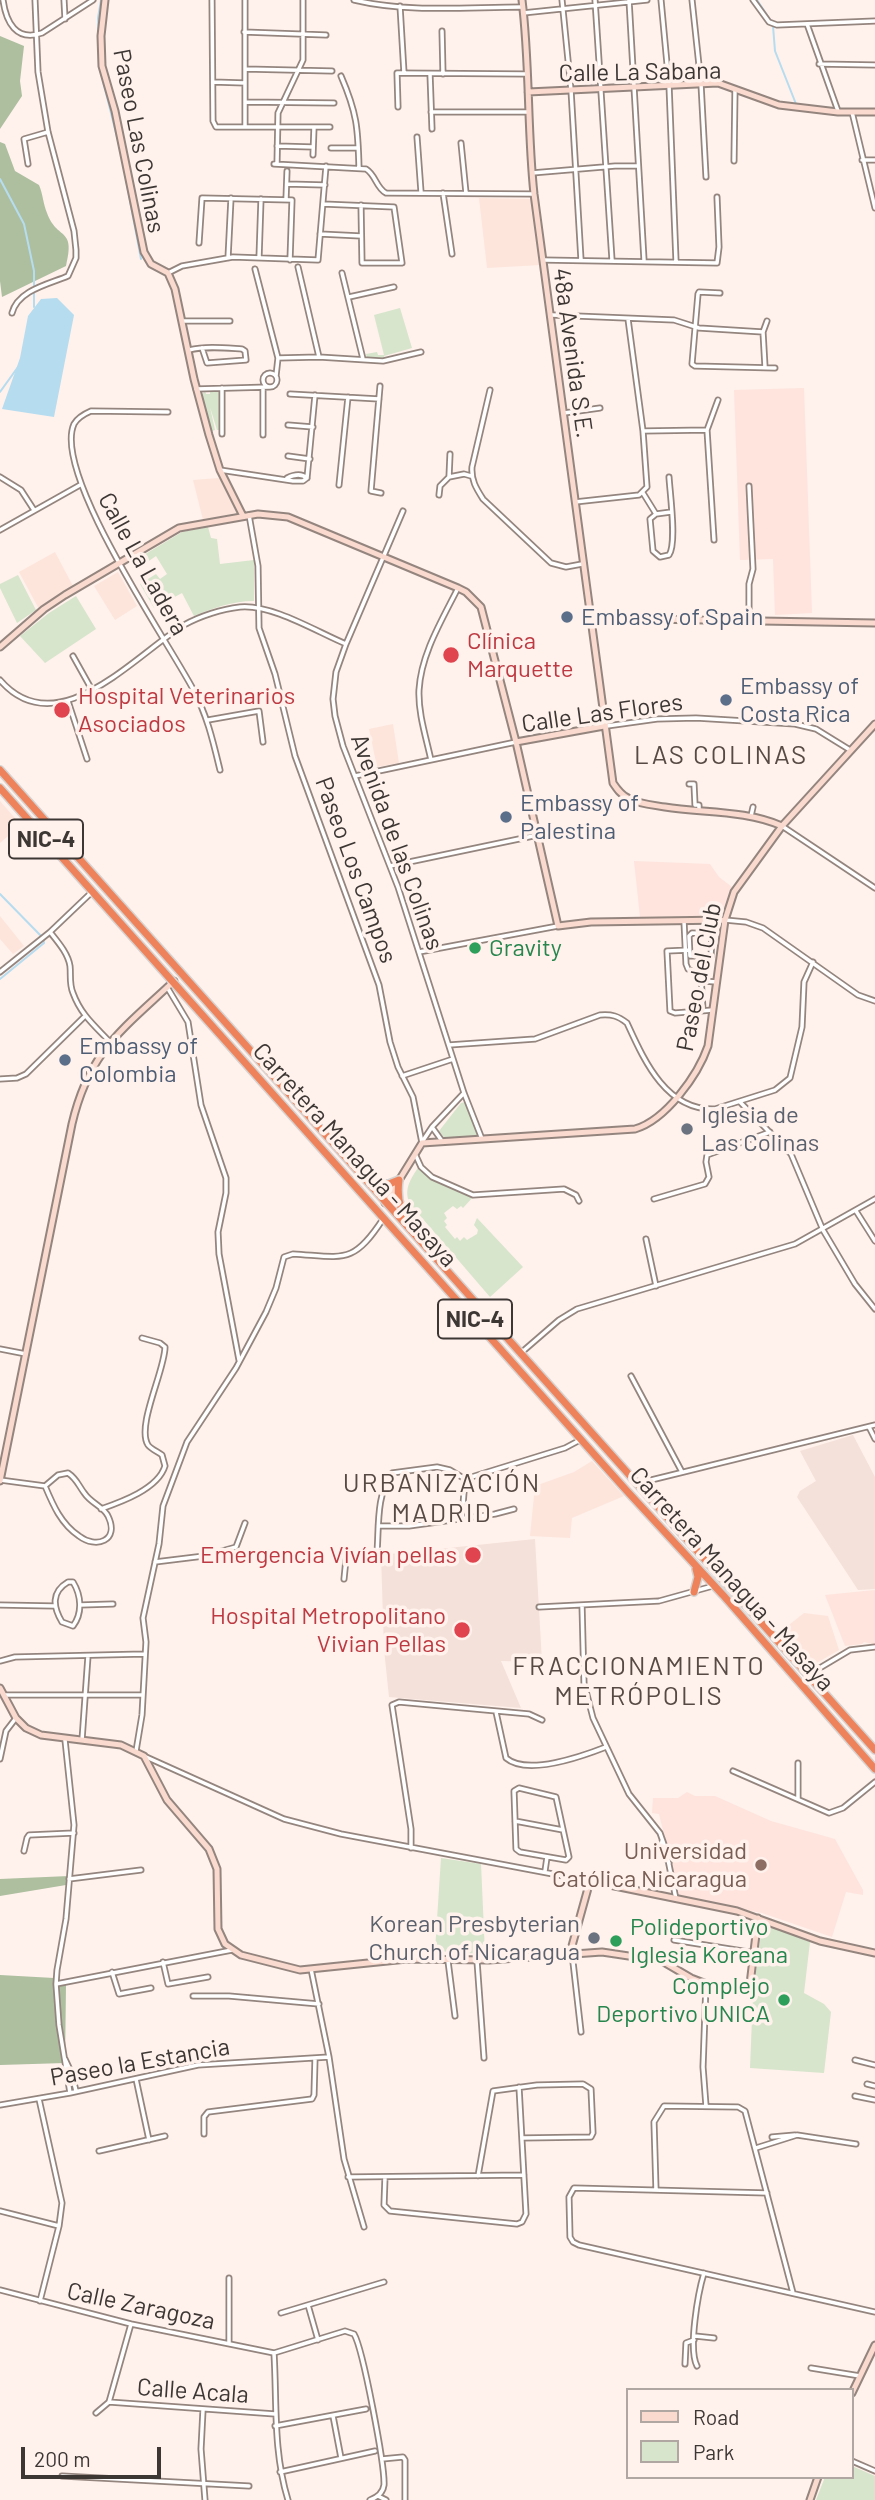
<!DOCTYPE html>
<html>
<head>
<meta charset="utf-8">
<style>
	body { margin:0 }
	#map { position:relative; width:875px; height:2500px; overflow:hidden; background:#fff1ec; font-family:Barlow,sans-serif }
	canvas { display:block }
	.legend { position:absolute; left:626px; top:2388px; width:228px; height:91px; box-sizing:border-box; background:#fff1ec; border:2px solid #b1a7a2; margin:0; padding:9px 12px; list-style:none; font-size:21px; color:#3d3734 }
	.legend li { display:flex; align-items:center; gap:14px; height:35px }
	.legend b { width:35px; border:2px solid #b1a7a2 }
	.scale { position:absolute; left:21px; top:2447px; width:140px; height:32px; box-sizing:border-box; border:4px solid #3d3734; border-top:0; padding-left:9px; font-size:21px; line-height:24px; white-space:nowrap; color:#3d3734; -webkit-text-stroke:5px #fff1ec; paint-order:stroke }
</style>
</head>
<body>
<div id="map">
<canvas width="875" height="2500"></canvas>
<ul class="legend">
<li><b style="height:9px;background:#fadace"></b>Road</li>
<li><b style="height:19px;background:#d6e5cb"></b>Park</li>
</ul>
<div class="scale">200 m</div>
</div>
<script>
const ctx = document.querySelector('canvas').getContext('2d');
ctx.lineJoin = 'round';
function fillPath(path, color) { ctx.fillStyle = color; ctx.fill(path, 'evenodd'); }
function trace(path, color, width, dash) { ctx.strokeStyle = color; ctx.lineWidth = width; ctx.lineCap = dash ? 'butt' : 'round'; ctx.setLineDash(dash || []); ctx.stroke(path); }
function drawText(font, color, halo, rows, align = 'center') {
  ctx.font = font + ' Barlow,sans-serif'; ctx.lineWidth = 7; ctx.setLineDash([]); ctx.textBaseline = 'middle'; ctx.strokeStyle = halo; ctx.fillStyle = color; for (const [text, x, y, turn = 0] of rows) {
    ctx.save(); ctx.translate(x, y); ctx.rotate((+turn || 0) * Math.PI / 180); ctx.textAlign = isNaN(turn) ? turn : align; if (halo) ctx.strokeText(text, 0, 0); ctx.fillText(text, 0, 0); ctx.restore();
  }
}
fillPath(new Path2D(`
	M479,198L531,199L540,265L487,268Z
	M219,478L237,513L203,520L193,480Z
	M55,552L73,586L39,609L19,572Z
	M118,572L137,606L115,620L94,586Z
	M393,724L399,763L377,767L369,729Z
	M0,801L21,825L0,843Z
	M0,916L24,946L13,954L0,939Z
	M592,1461L624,1496L572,1518L570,1538L530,1536L535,1486L574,1472Z
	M804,1613L828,1616L839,1650L813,1665L785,1628Z`), '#fde5db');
fillPath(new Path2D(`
	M853,1435L875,1477V1589L858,1590L797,1497L800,1491L816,1481L800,1451Z
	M535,1539L542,1662L501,1661L521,1708L389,1697L384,1649L381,1555Z`), '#f4e1d9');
fillPath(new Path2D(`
	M804,388L812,613L775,615L773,559L740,560L734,390Z
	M634,861L710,864L719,877L732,887L722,916L640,917Z
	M875,1590V1645L864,1642L862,1644L845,1646L825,1595Z
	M687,1792L695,1796H715L771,1821L835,1839L863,1890V1895L846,1892L832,1937L762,1913L680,1898L659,1814L652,1813L653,1798H678Z`), '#fee4dd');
fillPath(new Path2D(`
	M400,308L412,348L384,356L385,358H367L366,354L377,352L378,355H384L374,315Z
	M205,390L206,394H210V390H220L219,430H217L210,407L215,430L212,431L202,395Z
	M208,527L211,538L217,539L220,564L254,560V601C232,601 214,608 194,616L182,593L154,608L140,584L156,574L160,579L167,574L156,556L146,563L142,556L182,532Z
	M18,575L36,610L17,623L0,588V584Z
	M76,596L96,629L45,663L20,636L49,613Z
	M465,1102L478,1136L475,1140H446L439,1131L461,1103Z
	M419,1166L429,1176L473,1197L463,1208L461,1206L457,1209L453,1206L444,1213L447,1218L444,1221L447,1225L445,1227L455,1239L457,1237L460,1241L464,1237L467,1240L477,1234L478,1230L474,1225L477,1218L523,1267L490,1297L410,1204C403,1189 411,1179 419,1166Z
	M441,1858L481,1864L485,1954L435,1951Z
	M764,1924L810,1942L804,1993L824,2004L831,2012L824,2073L750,2068L753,1995L762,1925Z
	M852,2466L875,2476V2500H816L825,2477H852Z`), '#d6e5cb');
fillPath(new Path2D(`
	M0,36L24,46L20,81L22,96L0,129Z
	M0,142L5,144L15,171L39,185C43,194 43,204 47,213C57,241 76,226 66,266L2,297L0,281Z
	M69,1876L66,1885L0,1896V1879Z
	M0,1975L54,1978L66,1984L65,2063L0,2065Z`), '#adbf9f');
fillPath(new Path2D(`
	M57,298L74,315L54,417L2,409L20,358L28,316L41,299Z`), '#b6dcef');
trace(new Path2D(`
	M757,0L771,21
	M773,26L775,51L796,104
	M99,60L98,18L101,0
	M100,69L124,165
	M125,174L141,259
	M0,179L24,224L34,271V307
	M0,392L18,367
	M0,894L43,938L44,943L0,979`), '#b6dcef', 2);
const street = new Path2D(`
	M3,0C6,22 16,42 42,33L93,0
	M64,0L65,19
	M212,0L213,121L216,127H330
	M245,0V127
	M354,0C408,13 467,7 522,7
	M562,0L571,90L581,260
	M595,0L612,260
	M629,0L644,260
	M661,0L669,85L676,261
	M692,0L701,84L706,177
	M753,0L769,22L777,25L875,21
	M400,6L404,73
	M523,13L647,0
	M807,24L838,111
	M442,31L443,74
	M244,32L326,35
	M819,64L875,65
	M245,69L332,71
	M430,74L432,129
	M341,76C357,113 358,128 359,168
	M213,82L245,83
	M245,102L334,103
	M398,107L397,73L526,74
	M431,112H528
	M852,112L875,208
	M417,137L421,192
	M461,143L466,193
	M277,146L313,147
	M331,148H358
	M313,155L314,127
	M862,160H875
	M734,161L735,89
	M28,164L24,139L48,132
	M274,164L366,169C376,175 376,188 386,193L534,194
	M277,164L278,113L303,60V0
	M532,173L615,166H638
	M287,184L325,185
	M443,193L452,254
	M286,199L287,171
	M323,204L394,207L402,263H362L361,205
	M320,234L361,236
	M199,243L202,198L292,200L290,260
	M228,258L231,198
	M259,258L261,199
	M543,260L717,263L719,247L717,197
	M298,267L319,357
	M255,269L278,358L276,376
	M168,273L182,266L233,257L318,260L326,166
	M342,273L363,359
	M720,293L699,292L698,294L692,364L695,366L775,368
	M349,297L394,287
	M12,313C18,290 49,284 68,276L76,258V250L74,231L48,132L38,72L35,0
	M552,315L674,320L699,328L763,332
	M183,321H230
	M189,350C206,346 225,348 242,349L245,351L246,360L207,363L202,348
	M278,358L319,357L383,361L421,352
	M765,367L763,332L767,321
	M263 380a7 7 0 1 1 14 0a7 7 0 1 1-14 0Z
	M380,386L371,491L381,493
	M196,389L269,387
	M263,389V435
	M490,390L472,467C471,480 476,488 483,499L551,563L566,567L582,564
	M290,394L379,399
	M168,412L91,411C84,414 78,417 74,424C52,473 167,640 193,689C207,715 213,741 220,770
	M564,413L600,408
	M288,425L313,427
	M643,431L707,430
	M222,434V388
	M288,456L310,459
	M220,470L293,481H303L307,478
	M0,477L21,490L34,510
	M449,477L464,474L471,476
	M669,477C670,494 677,544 669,555L660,557L653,551L650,519L656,514L671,512
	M287,478C293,475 301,473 307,478
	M307,478L315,395
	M339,485L348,397
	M749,486L753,569L749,584V620
	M643,493L656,514
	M439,495L440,486L449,477L450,454
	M575,502L639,495L647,487L643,431L628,319
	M403,511L346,644L336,672L333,699L335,716L343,746L398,887L464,1093L482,1139
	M249,515L258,566L259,628L275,674L295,756L379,985L390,1042L398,1067L413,1097L422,1143
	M0,530L80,485
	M714,540L707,430L718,400
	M73,656L92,690
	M0,680C57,746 135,655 184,625C200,616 222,609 240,607C272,604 317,632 346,644
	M68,701L87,759
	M208,720L259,711L263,742
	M607,726L657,719L696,718L795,724L816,729L850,750
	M431,760C426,737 418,713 419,690C421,654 442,620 458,588
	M355,776L516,742
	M689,784H694L695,805H699V810
	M751,816L753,807
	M782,826L875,888
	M390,866L538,835
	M725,920L746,922L763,928L858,995L875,1001
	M684,921L686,964L688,969L701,977L703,1010
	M50,932C57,941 68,953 70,966C71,975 69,984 73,993C81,1015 95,1026 110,1042
	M692,933L712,934L711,956H690L689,936Z
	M689,950L667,951L670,1011L675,1013L713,1010
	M419,952L558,926
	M0,972L50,932L93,891
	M702,981L717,982
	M167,987L188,1022L201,1105L226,1178V1193L218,1232L219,1254L239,1360
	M449,1045L535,1039L600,1015C612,1014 618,1016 627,1023C644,1060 666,1111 715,1109L775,1090L790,1078L802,1027L804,982L813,962
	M402,1076L453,1059
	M0,1079L17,1078L26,1074L84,1017
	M740,1102L791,1154L823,1230L855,1284L875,1309
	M432,1127L442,1141
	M422,1142L432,1127L464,1093
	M416,1156L421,1167L432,1177L473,1195L564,1189L576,1195L579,1201
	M654,1199L705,1184L709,1177L706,1162L707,1155L770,1132
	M856,1211L875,1241
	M646,1239L656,1286
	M0,1349L26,1354
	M522,1352L559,1320L577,1309L795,1244L875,1199
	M631,1376L682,1472
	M869,1427L875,1439
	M0,1480L45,1486L58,1475L68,1473C77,1479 78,1485 85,1494C91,1503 104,1507 108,1516C120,1541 96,1549 79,1536C61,1524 53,1505 45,1486
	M639,1483L875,1425
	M101,1509C121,1502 158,1489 165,1466L162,1455C158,1452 151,1449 148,1445C136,1426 165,1370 165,1347L160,1343L142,1338
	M462,1518L465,1479
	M379,1526H409L495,1514L514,1509
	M155,1562L204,1556L236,1547L245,1523
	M344,1579L346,1559L374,1557L377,1552C379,1528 376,1494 392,1473L437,1467L450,1470L465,1479L565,1448L580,1440
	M68,1582H73C81,1595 83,1613 73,1626L62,1622C53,1607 51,1592 68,1582Z
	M0,1605L54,1606
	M80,1605L113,1604
	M582,1605L584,1683L593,1718L629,1794L660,1833L666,1850L676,1899
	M539,1607L659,1601L713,1586
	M0,1661L15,1657L144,1654
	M808,1675L850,1650L875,1647
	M4,1695H142
	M496,1712L506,1758C527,1776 583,1756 606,1747
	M65,1740L74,1825L66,1919L57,1970L56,1984L59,2025L70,2093
	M82,1740L88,1656
	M136,1751L142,1715L146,1642L143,1618L159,1544L163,1506L187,1442L236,1368L266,1312L276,1288L284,1257L293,1254C344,1257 353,1265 383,1219
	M144,1756L284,1819L341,1834L590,1881
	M0,1759L6,1731L16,1718
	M733,1771L829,1813L843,1808L875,1782
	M519,1788L556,1797L569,1857L566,1860L520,1852L516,1849L514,1791Z
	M798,1799V1763
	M515,1821L563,1830
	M662,1841L661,1848L669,1863
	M411,1848V1829L392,1705L399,1702L529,1714L542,1720
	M24,1851L27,1838L29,1835L74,1833
	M545,1871L547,1857
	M69,1879L141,1870
	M674,1940L755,1953
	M571,1955L573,1962L581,2032
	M448,1961L455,2016
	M477,1961L484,2058
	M163,1962L168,1984L208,1977
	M311,1969L329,2057L344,2159L364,2227
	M112,1972L119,1994L151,1988
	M56,1984L232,1950
	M193,1996H229L319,2004
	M65,2059L72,2074L76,2091
	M855,2060L875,2065
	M136,2079L149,2140
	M867,2084L875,2086
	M855,2096L875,2100
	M39,2099L62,2203L59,2226L40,2301
	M0,2105L70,2093L198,2065L329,2057
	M706,2106L703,2067L706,1984
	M204,2134V2117L208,2112L312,2099L314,2095L315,2059
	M772,2137L795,2135
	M756,2148L797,2135L856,2144
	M99,2151L165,2136
	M478,2176L493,2091L537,2085L583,2084L591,2089L593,2133L591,2137L522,2138
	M348,2177L524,2175
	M385,2177L384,2205L390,2211L517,2224L522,2222L526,2214L519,2087
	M656,2190L654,2122L664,2106L738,2107L745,2111L793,2293
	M767,2193L574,2188L569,2197L570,2237L573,2242L579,2245L875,2312
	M0,2211L59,2226
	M0,2290L131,2324L274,2353
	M308,2305L318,2340
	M281,2313L384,2282
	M695,2336L714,2338
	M229,2343V2278
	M274,2353L345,2331L354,2334C363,2349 385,2466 384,2485C383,2493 378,2497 370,2500
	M274,2353C277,2404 273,2451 288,2500
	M685,2364L686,2343L694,2340
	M697,2366C688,2349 698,2293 704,2273
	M811,2368L860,2376
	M109,2402L275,2414
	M203,2410L201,2449L205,2500
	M96,2413L109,2402L131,2324
	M333,2416L341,2458
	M275,2426L366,2409
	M382,2459L403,2457L405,2460V2500
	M852,2461L875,2471
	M280,2472L375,2451
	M62,2476L249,2486
	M378,2496L386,2500`);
const secondary = new Path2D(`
	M105,0L101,36L102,66L115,111L144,252L151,264L168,273L175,289L194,379L209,435L220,470L243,516
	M522,0C530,64 527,129 534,194L613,783C617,789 621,795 628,798C638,804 653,805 665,807C703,813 746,810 782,826
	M528,92L718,83L779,105L838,112H875
	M590,618L875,623
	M0,647L44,609L65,595L179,528L258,514L288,517L458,588L466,592L481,607L516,742L558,926L591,922L725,920
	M516,742L604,726
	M385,1203L422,1143L635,1129C666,1120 698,1075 708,1046L725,920L734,892L782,826L875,724
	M0,1481L72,1124C89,1051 122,1030 174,981
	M0,1688L16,1718L26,1728L41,1735L121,1745L144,1756L167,1800L209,1849L217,1869L218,1929L225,1944L241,1955L300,1970L407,1959L489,1960L602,1952L662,1961L691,1978L722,1990L740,1991L750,1984L758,1918
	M570,1953L590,1881L737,1911L820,1941L875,1953
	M852,2393L875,2345
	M810,2500L818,2477`);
const highway = new Path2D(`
	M0,770L875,1750
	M0,788L626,1490L723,1595L875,1769
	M341,1145L380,1184H389L399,1180C394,1218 414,1217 428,1247
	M694,1592L698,1577L696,1569`);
trace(street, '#94857f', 7);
trace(secondary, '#94857f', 9);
trace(highway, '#d4d3d2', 10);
trace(street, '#fff', 3.5);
trace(secondary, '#fadace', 5);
trace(highway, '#ee835b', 7);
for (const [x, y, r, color] of [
	[567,617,7,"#5c6f8a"],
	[451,655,9,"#e0444e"],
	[726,700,7,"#5c6f8a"],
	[62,710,9,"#e0444e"],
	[506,817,7,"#5c6f8a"],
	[475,948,7,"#2e9e5b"],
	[65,1060,7,"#5c6f8a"],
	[687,1129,7,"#6b7280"],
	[473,1555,9,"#e0444e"],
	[462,1630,9,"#e0444e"],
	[761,1865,7,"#8d6e63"],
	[594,1938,7,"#6b7280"],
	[616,1941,7,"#2e9e5b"],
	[784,2000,7,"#2e9e5b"]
]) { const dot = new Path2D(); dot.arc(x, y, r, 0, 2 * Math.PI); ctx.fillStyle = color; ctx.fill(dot); trace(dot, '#fff1ec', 2.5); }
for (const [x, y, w] of [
	[46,839,74],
	[475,1319,74]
]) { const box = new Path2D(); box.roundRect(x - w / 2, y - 19.5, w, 39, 5); ctx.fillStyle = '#fff1ec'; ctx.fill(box); trace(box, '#3d3734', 2); }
drawText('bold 23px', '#3d3734', null, [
	["NIC-4",46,839],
	["NIC-4",475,1319]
]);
drawText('24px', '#3d3734', '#fff1ec', [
	["Calle La Sabana",640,72,-1],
	["Paseo Las Colinas",139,141,79],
	["48a Avenida S.E.",573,353,82],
	["Calle La Ladera",143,564,61],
	["Calle Las Flores",602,713,-8],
	["Avenida de las Colinas",397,842,70],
	["Paseo Los Campos",356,870,70],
	["Paseo del Club",699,977,-79],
	["Carretera Managua - Masaya",355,1155,48],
	["Carretera Managua - Masaya",732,1579,48],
	["Paseo la Estancia",140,2062,-10],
	["Calle Zaragoza",141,2306,12],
	["Calle Acala",193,2391,4]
]);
drawText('24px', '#4e5e75', '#fff1ec', [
	["Embassy of Spain",581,617],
	["Embassy of",740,686],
	["Costa Rica",740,714],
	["Embassy of",520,803],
	["Palestina",520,831],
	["Embassy of",79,1046],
	["Colombia",79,1074]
], 'left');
drawText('24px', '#be3a42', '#fff1ec', [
	["Clínica",467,641],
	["Marquette",467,669],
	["Hospital Veterinarios",78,696],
	["Asociados",78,724],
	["Emergencia Vivían pellas",457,1555,"right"],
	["Hospital Metropolitano",446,1616,"right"],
	["Vivian Pellas",446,1644,"right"]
], 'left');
drawText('24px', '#27864d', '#fff1ec', [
	["Gravity",489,948],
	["Polideportivo",630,1927],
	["Iglesia Koreana",630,1955],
	["Complejo",770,1986,"right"],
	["Deportivo UNICA",770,2014,"right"]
], 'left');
drawText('24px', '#5b616d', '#fff1ec', [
	["Iglesia de",701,1115],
	["Las Colinas",701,1143],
	["Korean Presbyterian",580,1924,"right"],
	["Church of Nicaragua",580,1952,"right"]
], 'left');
drawText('24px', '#785e54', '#fff1ec', [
	["Universidad",747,1851],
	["Católica Nicaragua",747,1879]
], 'right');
ctx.letterSpacing = '2px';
drawText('26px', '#574a44', '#fff1ec', [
	["LAS COLINAS",721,755],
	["URBANIZACIÓN",442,1483],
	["MADRID",442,1513],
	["FRACCIONAMIENTO",639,1666],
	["METRÓPOLIS",639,1696]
]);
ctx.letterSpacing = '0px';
</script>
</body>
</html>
